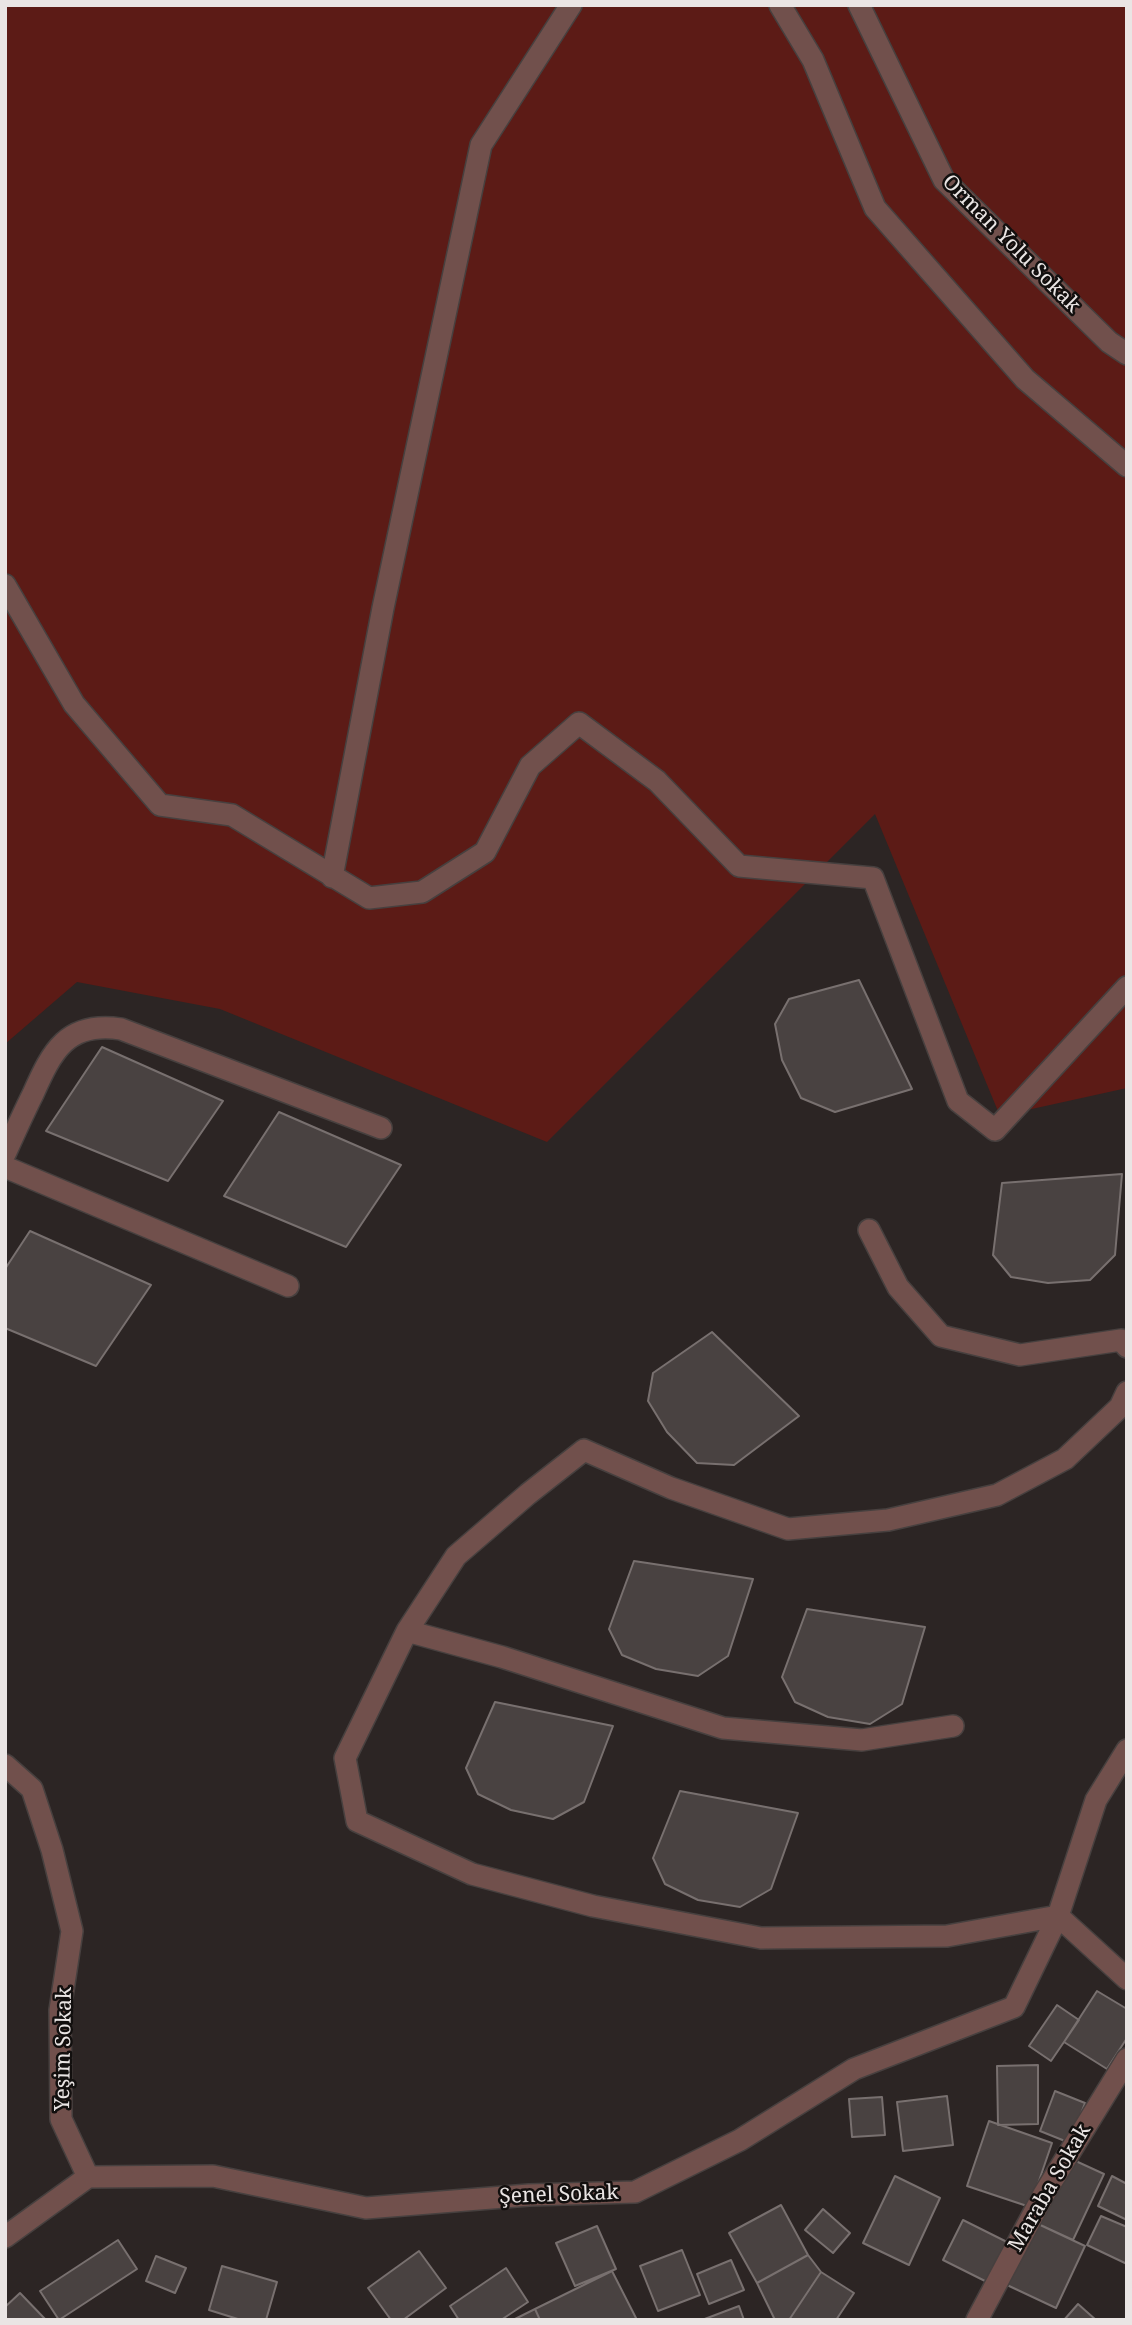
<!DOCTYPE html>
<html>
<head>
<meta charset="utf-8">
<style>
	body { margin:0 }
	#map { position:relative; width:1132px; height:2325px; overflow:hidden; background:#2c2524; font-family:"Noto Serif",serif }
	canvas { display:block }
	.frame { position:absolute; inset:0; border:7px solid #eae5e4; pointer-events:none }
</style>
</head>
<body>
<div id="map">
<canvas width="1132" height="2325"></canvas>
<div class="frame"></div>
</div>
<script>
const ctx = document.querySelector('canvas').getContext('2d');
ctx.lineJoin = 'round';
function fillPath(path, color) { ctx.fillStyle = color; ctx.fill(path, 'evenodd'); }
function trace(path, color, width, dash) { ctx.strokeStyle = color; ctx.lineWidth = width; ctx.lineCap = dash ? 'butt' : 'round'; ctx.setLineDash(dash || []); ctx.stroke(path); }
function drawText(font, color, halo, rows, align = 'center') {
  ctx.font = font + ' "Noto Serif",serif'; ctx.lineWidth = 5; ctx.setLineDash([]); ctx.textBaseline = 'middle'; ctx.strokeStyle = halo; ctx.fillStyle = color; for (const [text, x, y, turn = 0] of rows) {
    ctx.save(); ctx.translate(x, y); ctx.rotate((+turn || 0) * Math.PI / 180); ctx.textAlign = isNaN(turn) ? turn : align; if (halo) ctx.strokeText(text, 0, 0); ctx.fillText(text, 0, 0); ctx.restore();
  }
}
fillPath(new Path2D(`
	M5,5H1127V1088L1000,1116L875,814L547,1142L220,1009L77,982L5,1044Z`), '#5c1b16');
const building = new Path2D(`
	M859,980L912,1089L835,1112L801,1098L782,1060L775,1024L789,999Z
	M102,1047L223,1101L168,1181L46,1131Z
	M279,1112L401,1165L346,1247L224,1196Z
	M1122,1174L1115,1255L1090,1280L1048,1283L1011,1277L993,1255L1002,1183Z
	M30,1231L151,1285L96,1366L5,1328V1269Z
	M712,1332L799,1416L734,1465L697,1463L667,1432L648,1401L653,1373Z
	M634,1561L753,1579L728,1656L698,1676L656,1669L622,1655L609,1629Z
	M807,1609L925,1627L902,1704L870,1724L828,1717L795,1702L782,1677Z
	M495,1702L613,1726L584,1802L553,1819L511,1810L478,1794L466,1768Z
	M680,1791L798,1813L771,1889L740,1907L698,1900L665,1884L653,1858Z
	M1097,1991L1127,2009V2038L1107,2069L1064,2042Z
	M1057,2005L1079,2020L1051,2061L1029,2046Z
	M1038,2065V2124L998,2125L997,2066Z
	M1055,2091L1085,2103L1070,2143L1040,2131Z
	M947,2096L953,2145L903,2151L897,2102Z
	M882,2097L885,2135L852,2137L849,2099Z
	M989,2121L1052,2143L1030,2207L967,2186Z
	M1067,2157L1104,2174L1073,2240L1036,2223Z
	M895,2176L940,2198L909,2265L863,2243Z
	M1112,2176L1127,2184V2220L1098,2206Z
	M781,2205L808,2255L757,2283L729,2233Z
	M823,2209L850,2233L833,2253L805,2230Z
	M1101,2216L1127,2227V2264L1087,2245Z
	M963,2220L1009,2243L989,2283L943,2260Z
	M1036,2223L1085,2246L1056,2308L1007,2285Z
	M597,2226L616,2269L575,2286L556,2243Z
	M118,2240L137,2269L59,2320L40,2291Z
	M682,2250L700,2295L658,2311L640,2266Z
	M419,2251L446,2288L403,2320H391L368,2288Z
	M808,2255L821,2272L789,2320H775L757,2283Z
	M156,2256L186,2268L175,2293L146,2281Z
	M731,2260L744,2290L709,2304L697,2274Z
	M222,2266L277,2282L266,2320H241L209,2310Z
	M506,2268L528,2302L501,2320H459L450,2306Z
	M612,2271L637,2320H540L535,2309Z
	M821,2272L854,2293L836,2320H789Z
	M20,2293L46,2320H5V2307Z
	M1078,2304L1096,2320H1064Z
	M739,2306L744,2320H702Z
	M535,2309L540,2320H513Z`);
fillPath(building, '#494241');
trace(building, '#78706f', 2);
const minor = new Path2D(`
	M780,5L813,60L875,208L1025,379L1127,466
	M859,5L944,180L1109,342L1127,354
	M5,585L74,704L160,805L232,815L369,898L422,892L485,852L530,766L579,723L657,781L739,866L873,878L958,1101L995,1130L1127,987
	M332,877L383,608L481,145L571,5
	M5,1154C14,1134 23,1114 33,1094C52,1051 67,1021 121,1029L381,1128
	M5,1167L288,1286
	M869,1230L898,1287L941,1336L1020,1355L1121,1340L1127,1347
	M407,1631L456,1556L528,1494L584,1450L671,1488L788,1529L888,1520L997,1495L1065,1459L1120,1407L1127,1392
	M953,1726L862,1740L723,1728L502,1657L407,1631L345,1758L357,1821L472,1874L593,1906L761,1938L947,1936L1058,1916
	M5,1765L32,1789L52,1850L72,1931L60,2010L61,2119L88,2177
	M1058,1916L1127,1979
	M88,2177L213,2176L366,2208L529,2195L635,2192L740,2140L854,2069L1014,2007L1058,1916L1096,1800L1127,1750
	M5,2237L88,2177
	M977,2320L1044,2194L1127,2059`);
trace(minor, '#47403f', 24);
trace(minor, '#71504c', 21);
drawText('21px', '#eae5e4', '#120f0e', [
	["Orman Yolu Sokak",1011,244,45],
	["Yeşim Sokak",64,2049,-89],
	["Maraba Sokak",1050,2188,-60],
	["Şenel Sokak",559,2195,-2]
]);
</script>
</body>
</html>
